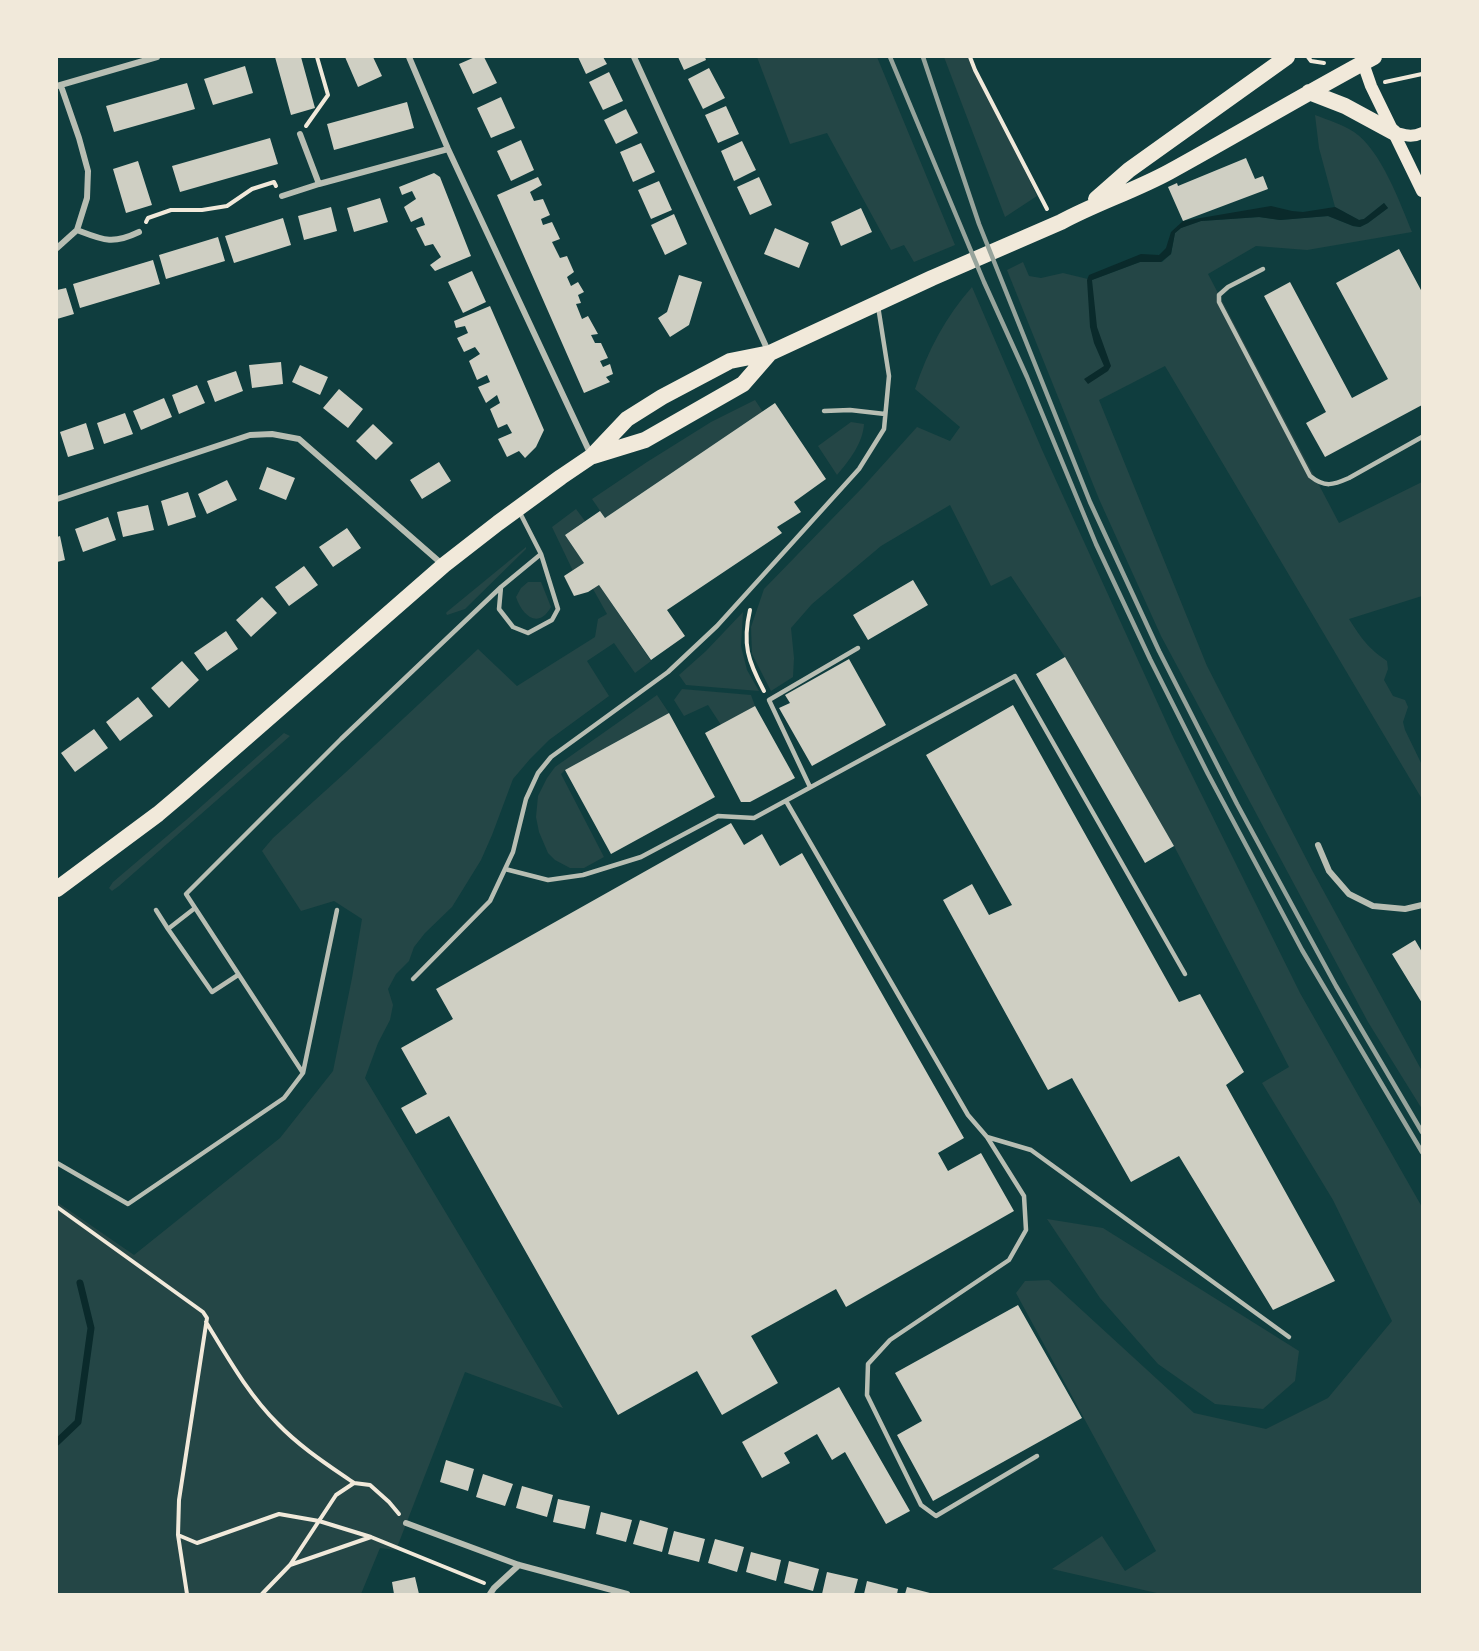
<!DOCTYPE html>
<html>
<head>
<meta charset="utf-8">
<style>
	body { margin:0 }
	#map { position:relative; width:1479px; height:1651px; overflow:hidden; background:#0f3d3e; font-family:Karla,sans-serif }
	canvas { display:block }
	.frame { position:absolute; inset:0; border:58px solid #f1e9da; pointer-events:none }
</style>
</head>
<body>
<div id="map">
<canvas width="1479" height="1651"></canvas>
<div class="frame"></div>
</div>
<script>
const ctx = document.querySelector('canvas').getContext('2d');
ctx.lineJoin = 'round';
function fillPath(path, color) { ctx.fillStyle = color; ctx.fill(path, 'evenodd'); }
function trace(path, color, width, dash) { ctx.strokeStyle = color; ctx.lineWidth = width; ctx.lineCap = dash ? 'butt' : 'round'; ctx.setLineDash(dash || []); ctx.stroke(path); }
fillPath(new Path2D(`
	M757,57H877L955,245L914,262L904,245L891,250L827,133L790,144Z
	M944,57H970L1037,196L1005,217Z
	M1315,115C1328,120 1342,124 1354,132C1381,150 1400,203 1412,232L1307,250L1256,246L1208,274L1339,523L1422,482V596L1349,619C1361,638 1368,648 1387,661L1388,669L1384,680L1393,696L1405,700L1408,707L1403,722L1405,730L1422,765V799L1165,366L1099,400L1207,666L1312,870L1422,1071V1109L1368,1022L1161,636L1099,499L1007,270L1023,262L1029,276L1041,278L1063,273L1092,280L1140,262H1162L1171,254L1175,233L1181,228L1201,221L1259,217L1280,220L1328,216L1353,226L1360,227L1368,223L1388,208L1384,203L1364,219L1359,220L1335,207L1319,148Z
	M972,287L1043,452L1174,739L1300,993L1422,1207V1594H1161L1052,1569L1102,1536L1125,1571L1156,1551L1016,1293L1025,1281L1049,1280L1194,1413L1266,1429L1328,1398L1392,1321L1333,1200L1262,1083L1289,1067L1174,846L1065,657L1011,576L991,586L950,505L881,546L812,604L791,628L794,658L793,677L771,691L752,654L751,627L764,589L862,488L917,427L950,441L960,427L915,389C927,352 946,316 972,287Z
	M755,400L763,412L605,518L592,499L647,462L711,422Z
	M851,422L864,424C863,443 849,461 837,475L818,446Z
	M576,509L585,521L565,535L584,563L573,571L552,527Z
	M526,547V549L465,609L447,615L446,613L448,611Z
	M528,582H541L551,607C538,630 522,615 516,597L521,588Z
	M599,585L651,661L635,673L614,643L587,661L609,696L549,740L530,759L513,779L492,835L481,860L452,907L425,933L414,947L409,961L396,974L388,989L393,1005L390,1020L378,1043L365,1078L563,1408L465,1372L396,1550L380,1548L361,1594H57V1202L134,1255L280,1138L333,1071L352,978L362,919L334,901L301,911L262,851L273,838L345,773L478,649L517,686L595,637L598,619L607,614L593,589Z
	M743,612L741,646L747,670L759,691L686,685L679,675L706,651Z
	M682,689L751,695L755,706L721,725L708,705L684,716L674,700Z
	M657,695L669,713L565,770L561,774L604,857L584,868H570L555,860L548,853L539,832L536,817L538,796L547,778L555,767Z
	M284,733L290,736L119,886L112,891L109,888L113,882L186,820Z
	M1047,1219L1103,1228L1299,1351L1295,1381L1263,1409L1215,1404L1158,1364L1100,1298Z`), '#244646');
fillPath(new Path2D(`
	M1384,203L1388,208L1368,223L1360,227L1353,226L1328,216L1280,220L1259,217L1201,221L1181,228L1175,233L1171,254L1161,262H1140L1092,280L1097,327L1111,366L1108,371L1088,384L1084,379L1104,366L1094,343L1090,327L1087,280L1089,275L1141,254L1159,255L1166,248L1171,232L1183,221L1271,206L1292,211L1303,212L1335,207L1359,220L1364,219Z`), '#0a2a2b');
trace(new Path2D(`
	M57,1442L78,1422L91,1328L80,1283`), '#0a2a2b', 7);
fillPath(new Path2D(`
	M275,57H301L315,108L291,115Z
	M345,57H373L382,76L358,87Z
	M475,57H484L497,83L473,94L459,64Z
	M578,57H603L607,64L586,74Z
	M678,57H705L706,60L684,70Z
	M245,66L253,93L213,105L204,79Z
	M709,68L725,98L703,109L688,79Z
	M609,72L623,101L603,110L589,82Z
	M187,83L195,109L114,132L106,106Z
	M501,97L515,128L491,138L477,108Z
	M407,102L414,128L334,150L327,124Z
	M726,106L739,134L718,143L705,115Z
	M626,109L638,133L616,144L604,120Z
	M270,138L278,164L180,192L172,166Z
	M521,140L534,170L511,181L497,151Z
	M742,141L756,170L734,181L721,151Z
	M641,143L655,172L633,182L620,152Z
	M1246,158L1255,179L1263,176L1268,189L1183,221L1168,187L1177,183L1178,186Z
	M138,161L152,205L126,213L113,169Z
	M434,173L440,177L471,256L435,271L430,265L441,257L433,244L425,246L416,228L425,225L422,217L411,222L404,207L416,199L412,191L402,195L399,187Z
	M538,177L542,185L530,192L534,201L543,199L550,215L541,219L543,225L552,222L560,239L552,242L560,258L567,256L574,272L567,277L571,286L578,282L584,292L578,295L581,303L576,304L582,319L588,316L598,334L591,335L595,343H601L608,358L600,361L603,367L610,364L613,374L606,377L610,382L584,393L497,195Z
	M759,177L772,205L750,215L737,187Z
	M659,181L672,210L651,219L638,190Z
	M380,198L388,222L354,232L347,208Z
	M331,207L337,231L304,240L298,216Z
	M861,208L872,232L841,246L831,222Z
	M674,214L687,244L665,255L651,225Z
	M283,218L291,245L234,263L225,236Z
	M775,228L809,243L799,268L764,254Z
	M218,237L225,261L166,279L159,255Z
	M1399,249L1422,292V405L1325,457L1306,423L1326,412L1264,296L1290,282L1352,398L1388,379L1336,283Z
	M153,260L160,284L80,308L73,284Z
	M472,271L486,302L463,313L448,282Z
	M679,275L702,282L689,325L670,337L658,318L667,312Z
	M66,288L74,314L57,319V290Z
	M490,306L544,430L536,447L525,458L519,451L507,457L498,439L512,433L507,424L498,428L490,409L500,403L497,395L486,403L478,387L490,382L487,375L477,380L469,361L480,354L475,347L464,352L457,338L468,333L465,326L456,328L454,321Z
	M281,362L283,384L252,388L249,365Z
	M300,365L328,377L320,395L292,382Z
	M236,371L243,391L215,402L207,381Z
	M197,385L205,403L179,414L172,395Z
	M339,389L363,409L348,428L323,408Z
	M164,398L172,417L141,430L133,411Z
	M775,403L826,479L794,502L801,512L777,527L782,533L667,610L685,636L651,660L599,585L588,592L574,596L564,576L584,563L565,535L600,511L605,518Z
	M125,413L133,434L104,444L97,423Z
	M86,423L94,449L68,457L60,432Z
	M373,424L393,443L376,460L356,441Z
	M439,462L451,481L422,499L410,480Z
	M267,467L295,478L286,500L259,489Z
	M227,480L237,500L207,514L198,494Z
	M188,492L196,517L168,526L161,501Z
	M148,505L154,530L123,537L117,512Z
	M108,517L116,540L83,552L75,529Z
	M347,528L361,548L333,567L319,547Z
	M60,536L65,560L57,562V537Z
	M304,566L318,585L289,606L275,587Z
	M913,580L928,605L868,640L853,615Z
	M262,597L277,613L251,637L236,620Z
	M226,631L238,649L207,671L194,653Z
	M1065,657L1174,846L1145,863L1036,674Z
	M849,659L886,725L812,766L779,708L790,703L785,695Z
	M182,661L199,680L169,708L151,688Z
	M138,697L153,716L120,741L106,722Z
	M1013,705L1179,1002L1200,994L1244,1072L1226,1085L1335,1281L1273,1310L1179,1156L1131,1182L1072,1078L1048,1090L943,900L972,884L989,915L1012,905L926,755Z
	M755,706L795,778L750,802H741L705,733Z
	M669,713L715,797L611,854L565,770Z
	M94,729L108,748L75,772L61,753Z
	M731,823L744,845L762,834L780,866L802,853L964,1138L938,1153L948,1171L981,1153L1014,1211L846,1307L836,1289L751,1336L778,1383L722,1415L697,1371L618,1415L449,1116L416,1134L401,1108L427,1094L401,1048L453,1019L436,989Z
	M1415,940L1422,952V1003L1392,954Z
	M1018,1305L1082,1418L933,1501L897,1435L922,1421L895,1373Z
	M839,1387L910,1511L886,1524L845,1452L832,1460L817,1434L784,1453L790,1463L762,1478L742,1442Z
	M446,1460L474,1469L468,1491L440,1482Z
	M483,1474L513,1484L505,1506L476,1497Z
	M522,1486L553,1495L547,1517L516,1508Z
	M558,1499L590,1506L585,1529L553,1522Z
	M601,1512L632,1520L626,1542L596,1534Z
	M640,1520L668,1528L662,1552L633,1544Z
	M674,1531L705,1539L699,1562L668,1554Z
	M715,1539L744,1547L737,1572L708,1563Z
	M751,1552L781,1560L776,1581L746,1572Z
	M789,1561L819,1569L813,1591L784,1583Z
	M827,1572L858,1579L854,1594H822Z
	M415,1577L419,1594H394L392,1582Z
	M867,1581L898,1589L897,1594H864Z
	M907,1587L930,1593V1594H905Z`), '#cfcfc3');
trace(new Path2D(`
	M970,57L975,70L1047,209
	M1308,57L1311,61L1324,63
	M1385,82L1422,74
	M306,126L328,95L317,57
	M146,222L148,218L171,210H202L227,206L252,189L274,182L276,186
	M750,610C742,644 748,661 764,691
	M57,1207L203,1312L207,1318L179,1500L178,1535L197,1543L279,1514L319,1521L371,1537L484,1583
	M206,1322C228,1358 248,1394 278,1424C300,1447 328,1465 354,1483
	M178,1535L187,1594
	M290,1565L371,1537
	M262,1594L290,1565L336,1495L354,1483L370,1485L389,1502L399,1514`), '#f1e9da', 4);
trace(new Path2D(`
	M1263,269L1228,287L1219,295V302L1310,476C1325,488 1333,485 1349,478L1422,437
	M824,411L850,410L885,414
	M519,511L541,554L558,609L552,620L528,633L513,627L499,609L501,587L541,554
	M810,787L769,700L858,648
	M786,801L968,1115L987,1137L1024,1196L1026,1230L1009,1260L890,1340L868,1364L867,1395L921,1505L936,1516L1037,1456
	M505,869L548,880L583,875L641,857L718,816L754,818L1015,676L1185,974
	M195,908L168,929L212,992L238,975
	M156,910L168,929
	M413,979L490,901L513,852L526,799L538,773L551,757L668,672L717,626L859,469L884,429L889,376L878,306
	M303,1073L337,910
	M987,1137L1031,1150L1289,1337
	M57,1163L128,1204L284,1098L303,1073L186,894L341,739L501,587`), '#b8beb3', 4.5);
trace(new Path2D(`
	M409,57L448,149L591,455
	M634,57L769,353
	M57,86L157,57
	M300,134L319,184
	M282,196L319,184L448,149
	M77,230C103,240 112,245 139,232
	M57,248L77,230L87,198L88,171L79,138L61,86
	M57,499L250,435L272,434L299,439L442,564
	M1318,845L1329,871L1349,894L1373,906L1405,909L1422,905
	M406,1523L519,1565L627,1594
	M490,1594L494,1588L519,1565`), '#b8beb3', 6);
trace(new Path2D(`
	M1363,63L1371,86L1422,191
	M1393,132C1403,135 1412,138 1422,133`), '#f1e9da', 12);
trace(new Path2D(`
	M1309,92L1345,106L1393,132
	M1096,199L1129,170L1287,57
	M593,456L645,440L743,384L770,353
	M57,889L158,814L184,792L444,565L498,523L561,477L592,456L627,419L662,397L730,361L770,353L932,278L1061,222C1096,203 1134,191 1169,172C1238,134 1305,94 1374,57`), '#f1e9da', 16);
trace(new Path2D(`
	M890,57L984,282L1027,377L1096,544L1150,659L1208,774L1302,950L1422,1152
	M923,57L979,224L999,274L1090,502L1159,651L1237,804L1336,986L1422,1132`), '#97a49c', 4.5);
</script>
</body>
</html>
